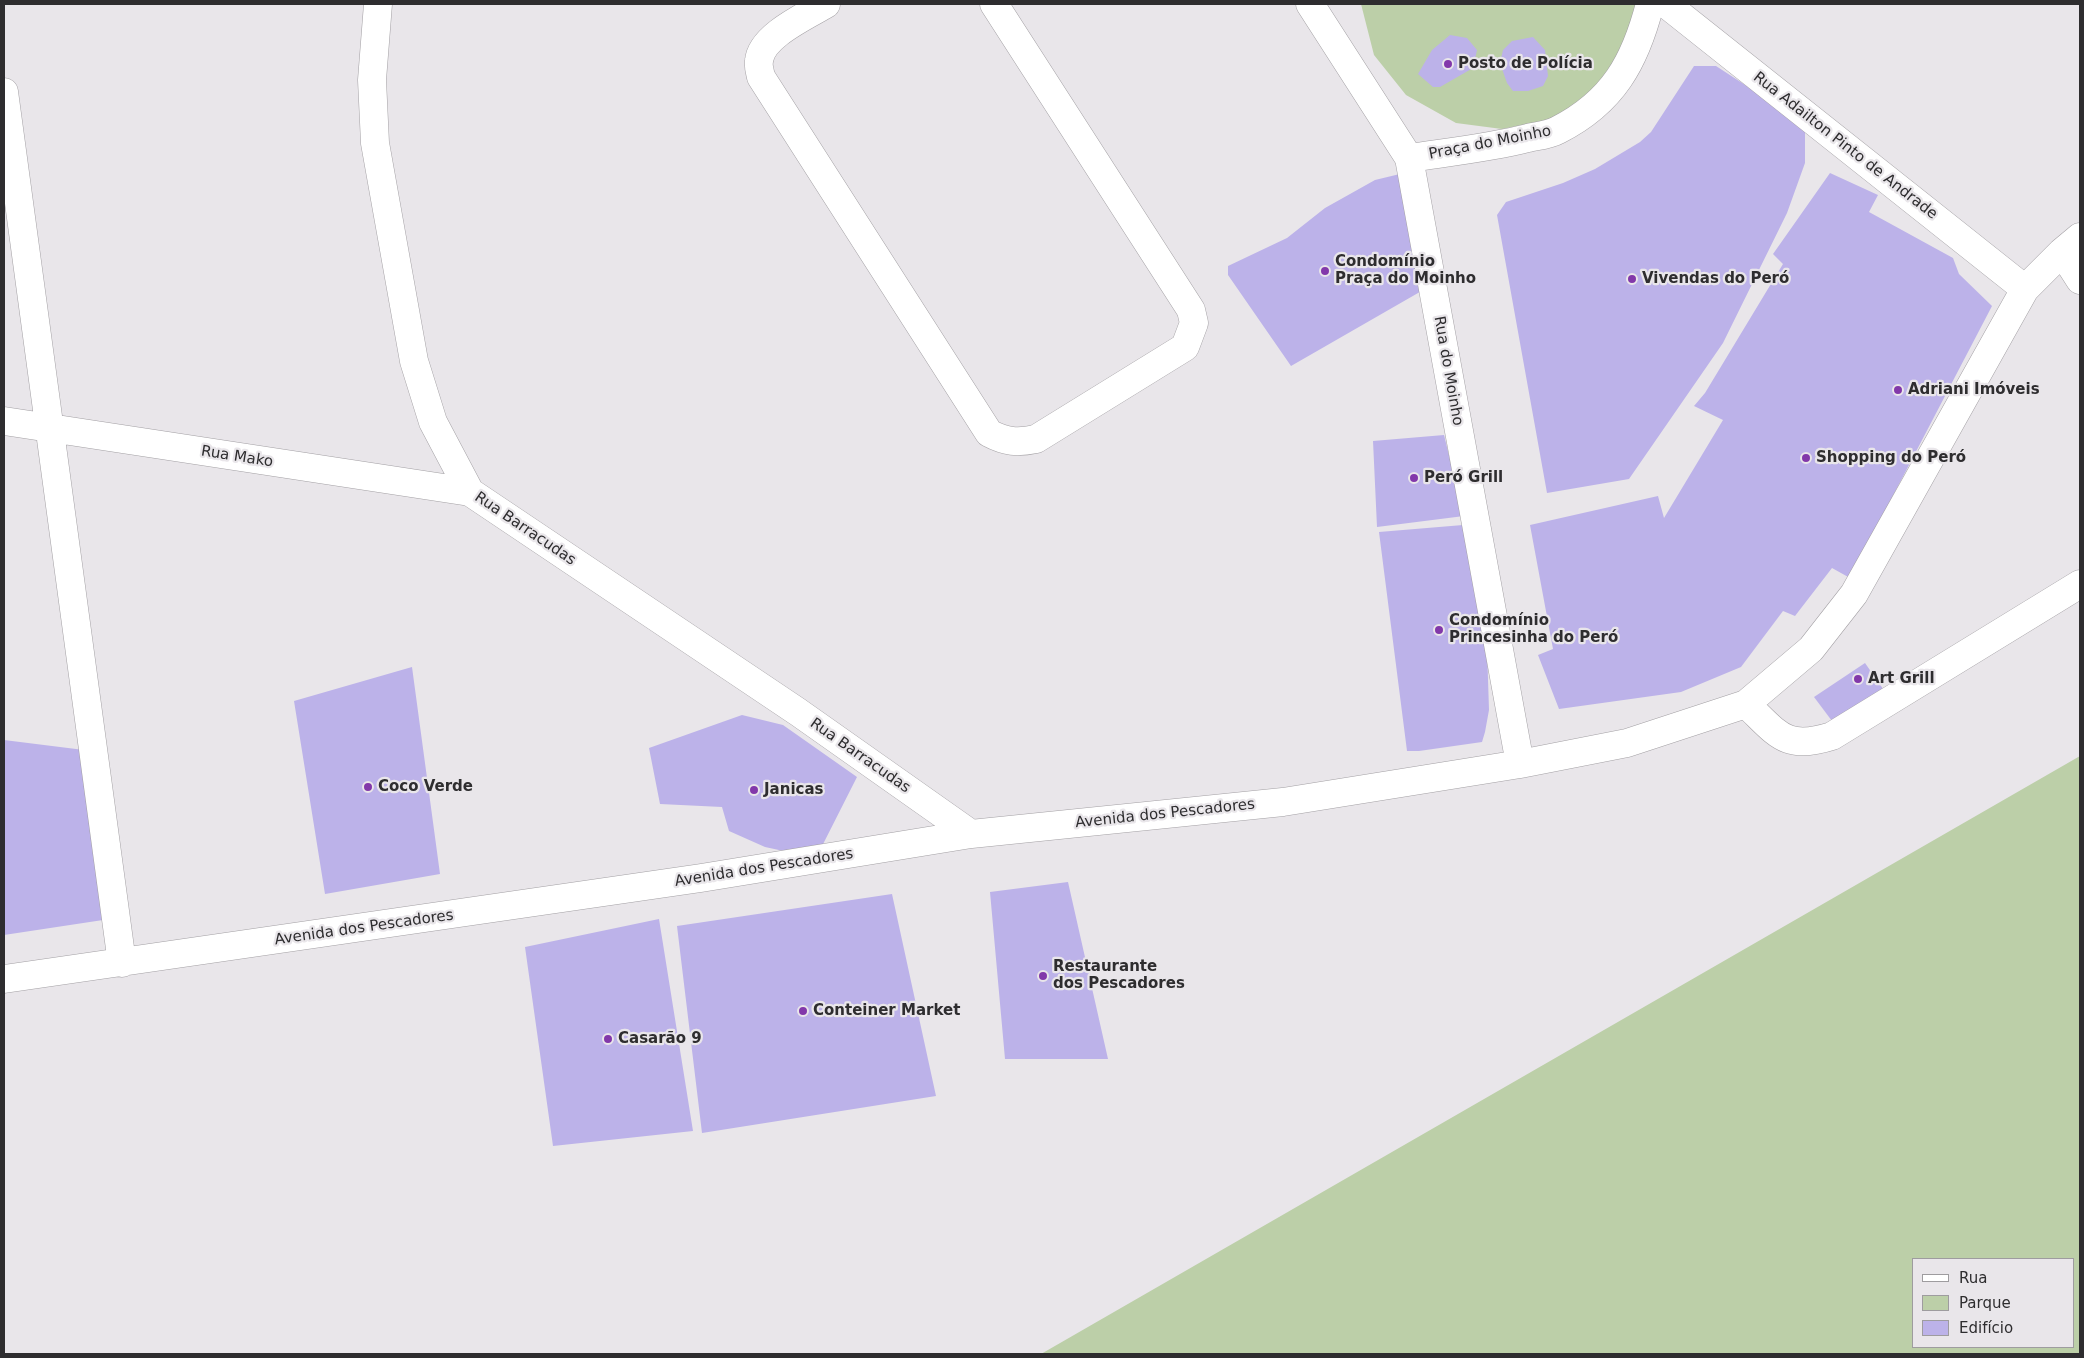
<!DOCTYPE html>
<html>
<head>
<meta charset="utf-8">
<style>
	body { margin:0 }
	#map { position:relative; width:2084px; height:1358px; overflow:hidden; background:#e9e6ea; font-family:"DejaVu Sans",sans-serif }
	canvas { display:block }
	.frame { position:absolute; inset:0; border:5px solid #2e2d2f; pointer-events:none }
	.legend { position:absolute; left:1912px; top:1258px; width:162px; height:90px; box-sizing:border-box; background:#e9e6ea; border:1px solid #9e9c9f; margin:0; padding:6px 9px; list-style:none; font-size:15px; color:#2e2d2f }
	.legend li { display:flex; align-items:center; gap:10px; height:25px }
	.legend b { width:25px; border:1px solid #9e9c9f }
</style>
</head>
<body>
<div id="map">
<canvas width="2084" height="1358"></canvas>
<div class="frame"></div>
<ul class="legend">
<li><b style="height:6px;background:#fff"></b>Rua</li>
<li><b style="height:14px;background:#bccfa8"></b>Parque</li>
<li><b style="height:14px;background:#bcb2e9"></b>Edifício</li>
</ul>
</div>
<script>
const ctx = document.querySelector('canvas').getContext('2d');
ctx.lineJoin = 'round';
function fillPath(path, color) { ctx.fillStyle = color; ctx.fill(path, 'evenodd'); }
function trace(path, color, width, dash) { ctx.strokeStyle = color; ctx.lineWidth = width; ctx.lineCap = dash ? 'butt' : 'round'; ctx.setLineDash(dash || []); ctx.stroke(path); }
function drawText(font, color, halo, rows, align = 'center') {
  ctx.font = font + ' "DejaVu Sans",sans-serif'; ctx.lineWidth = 4.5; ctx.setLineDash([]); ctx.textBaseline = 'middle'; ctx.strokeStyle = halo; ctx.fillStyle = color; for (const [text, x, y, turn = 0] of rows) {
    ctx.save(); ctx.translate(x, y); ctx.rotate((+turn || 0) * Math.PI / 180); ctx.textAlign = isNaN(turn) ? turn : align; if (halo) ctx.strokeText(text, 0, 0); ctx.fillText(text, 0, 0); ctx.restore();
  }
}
fillPath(new Path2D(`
	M1361,4H1638V21L1596,95L1557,118L1502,129L1456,123L1406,95L1374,55Z
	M2080,756V1354H1040H1041ZM1913,1259H2073V1347H1913Z`), '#bccfa8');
fillPath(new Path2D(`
	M1450,35L1467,38L1477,50L1473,68L1440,87H1433L1418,74L1432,50Z
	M1533,37L1545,50L1548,76L1543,86L1528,91H1513L1507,83L1500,63L1503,50L1512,41Z
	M1694,66H1716L1805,124V163L1787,213L1723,343L1629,479L1547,493L1497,215L1506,202L1563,183L1595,169L1640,142L1651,132Z
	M1404,173L1425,289L1291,366L1228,275V266L1287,238L1325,208L1375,180Z
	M1830,173L1878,195L1869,212L1953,258L1959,274L1992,306L1850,578L1832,568L1795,616L1783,611L1741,667L1681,692L1559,709L1538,655L1553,649L1530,525L1658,496L1664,518L1723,420L1694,406L1705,393L1783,264L1773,254Z
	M1444,435L1464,516L1377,527L1373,441Z
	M1463,525L1485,586L1489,710L1485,732L1482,742L1419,751H1407L1379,532Z
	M1865,663L1888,696L1835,725L1814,697Z
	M412,667L440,874L325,894L294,701Z
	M742,715L783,725L857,777L816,858L765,847L729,831L722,807L660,804L649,748Z
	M4,740L84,750L103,920L4,935Z
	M1068,882L1108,1059H1005L990,892Z
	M892,894L936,1096L702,1133L677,926Z
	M659,919L693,1131L553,1146L525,947Z`), '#bcb2e9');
const minor = new Path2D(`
	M378,4L372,80L375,143L414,361L433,422L470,492L798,712L971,834
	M826,4C806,16 761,36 759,61C758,66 760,72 761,77L989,433C1006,442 1017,443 1036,439L1185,347L1194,323L1191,310L994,4
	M1310,4L1409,158L1520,764
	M1666,4L2025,289
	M4,92L122,963
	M1409,158C1449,152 1489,148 1528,138C1537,136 1549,135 1558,130C1613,102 1635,62 1650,4
	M2062,252L2080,280
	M4,421L470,492
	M1746,704C1778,734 1785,751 1832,736L2080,584
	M4,979L701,878L971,834L1283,802L1520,764L1627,743L1746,704L1811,649L1854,594L2025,289L2062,252L2080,237`);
trace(minor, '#a3a0a4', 29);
trace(minor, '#fff', 28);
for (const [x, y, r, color] of [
	[1448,64,5,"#8238aa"],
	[1325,271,5,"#8238aa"],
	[1632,279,5,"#8238aa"],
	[1898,390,5,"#8238aa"],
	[1806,458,5,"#8238aa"],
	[1414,478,5,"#8238aa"],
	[1439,630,5,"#8238aa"],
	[1858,679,5,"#8238aa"],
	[368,787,5,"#8238aa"],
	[754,790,5,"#8238aa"],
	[1043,976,5,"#8238aa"],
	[803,1011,5,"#8238aa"],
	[608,1039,5,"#8238aa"]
]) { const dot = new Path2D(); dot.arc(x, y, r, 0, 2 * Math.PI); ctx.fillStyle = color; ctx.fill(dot); trace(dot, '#e9e6ea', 2); }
drawText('bold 15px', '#2e2d2f', '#e9e6ea', [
	["Posto de Polícia",1458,64],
	["Condomínio",1335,262],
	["Praça do Moinho",1335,279],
	["Vivendas do Peró",1642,279],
	["Adriani Imóveis",1908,390],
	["Shopping do Peró",1816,458],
	["Peró Grill",1424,478],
	["Condomínio",1449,621],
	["Princesinha do Peró",1449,638],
	["Art Grill",1868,679],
	["Coco Verde",378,787],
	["Janicas",764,790],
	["Restaurante",1053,967],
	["dos Pescadores",1053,984],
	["Conteiner Market",813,1011],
	["Casarão 9",618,1039]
], 'left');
drawText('15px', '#2e2d2f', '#e9e6ea', [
	["Praça do Moinho",1490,143,-11],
	["Rua Adailton Pinto de Andrade",1845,146,38],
	["Rua do Moinho",1448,371,80],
	["Rua Mako",237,457,9],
	["Rua Barracudas",525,529,34],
	["Rua Barracudas",860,756,35],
	["Avenida dos Pescadores",1165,814,-6],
	["Avenida dos Pescadores",764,868,-9],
	["Avenida dos Pescadores",364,928,-8]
]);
</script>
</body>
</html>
